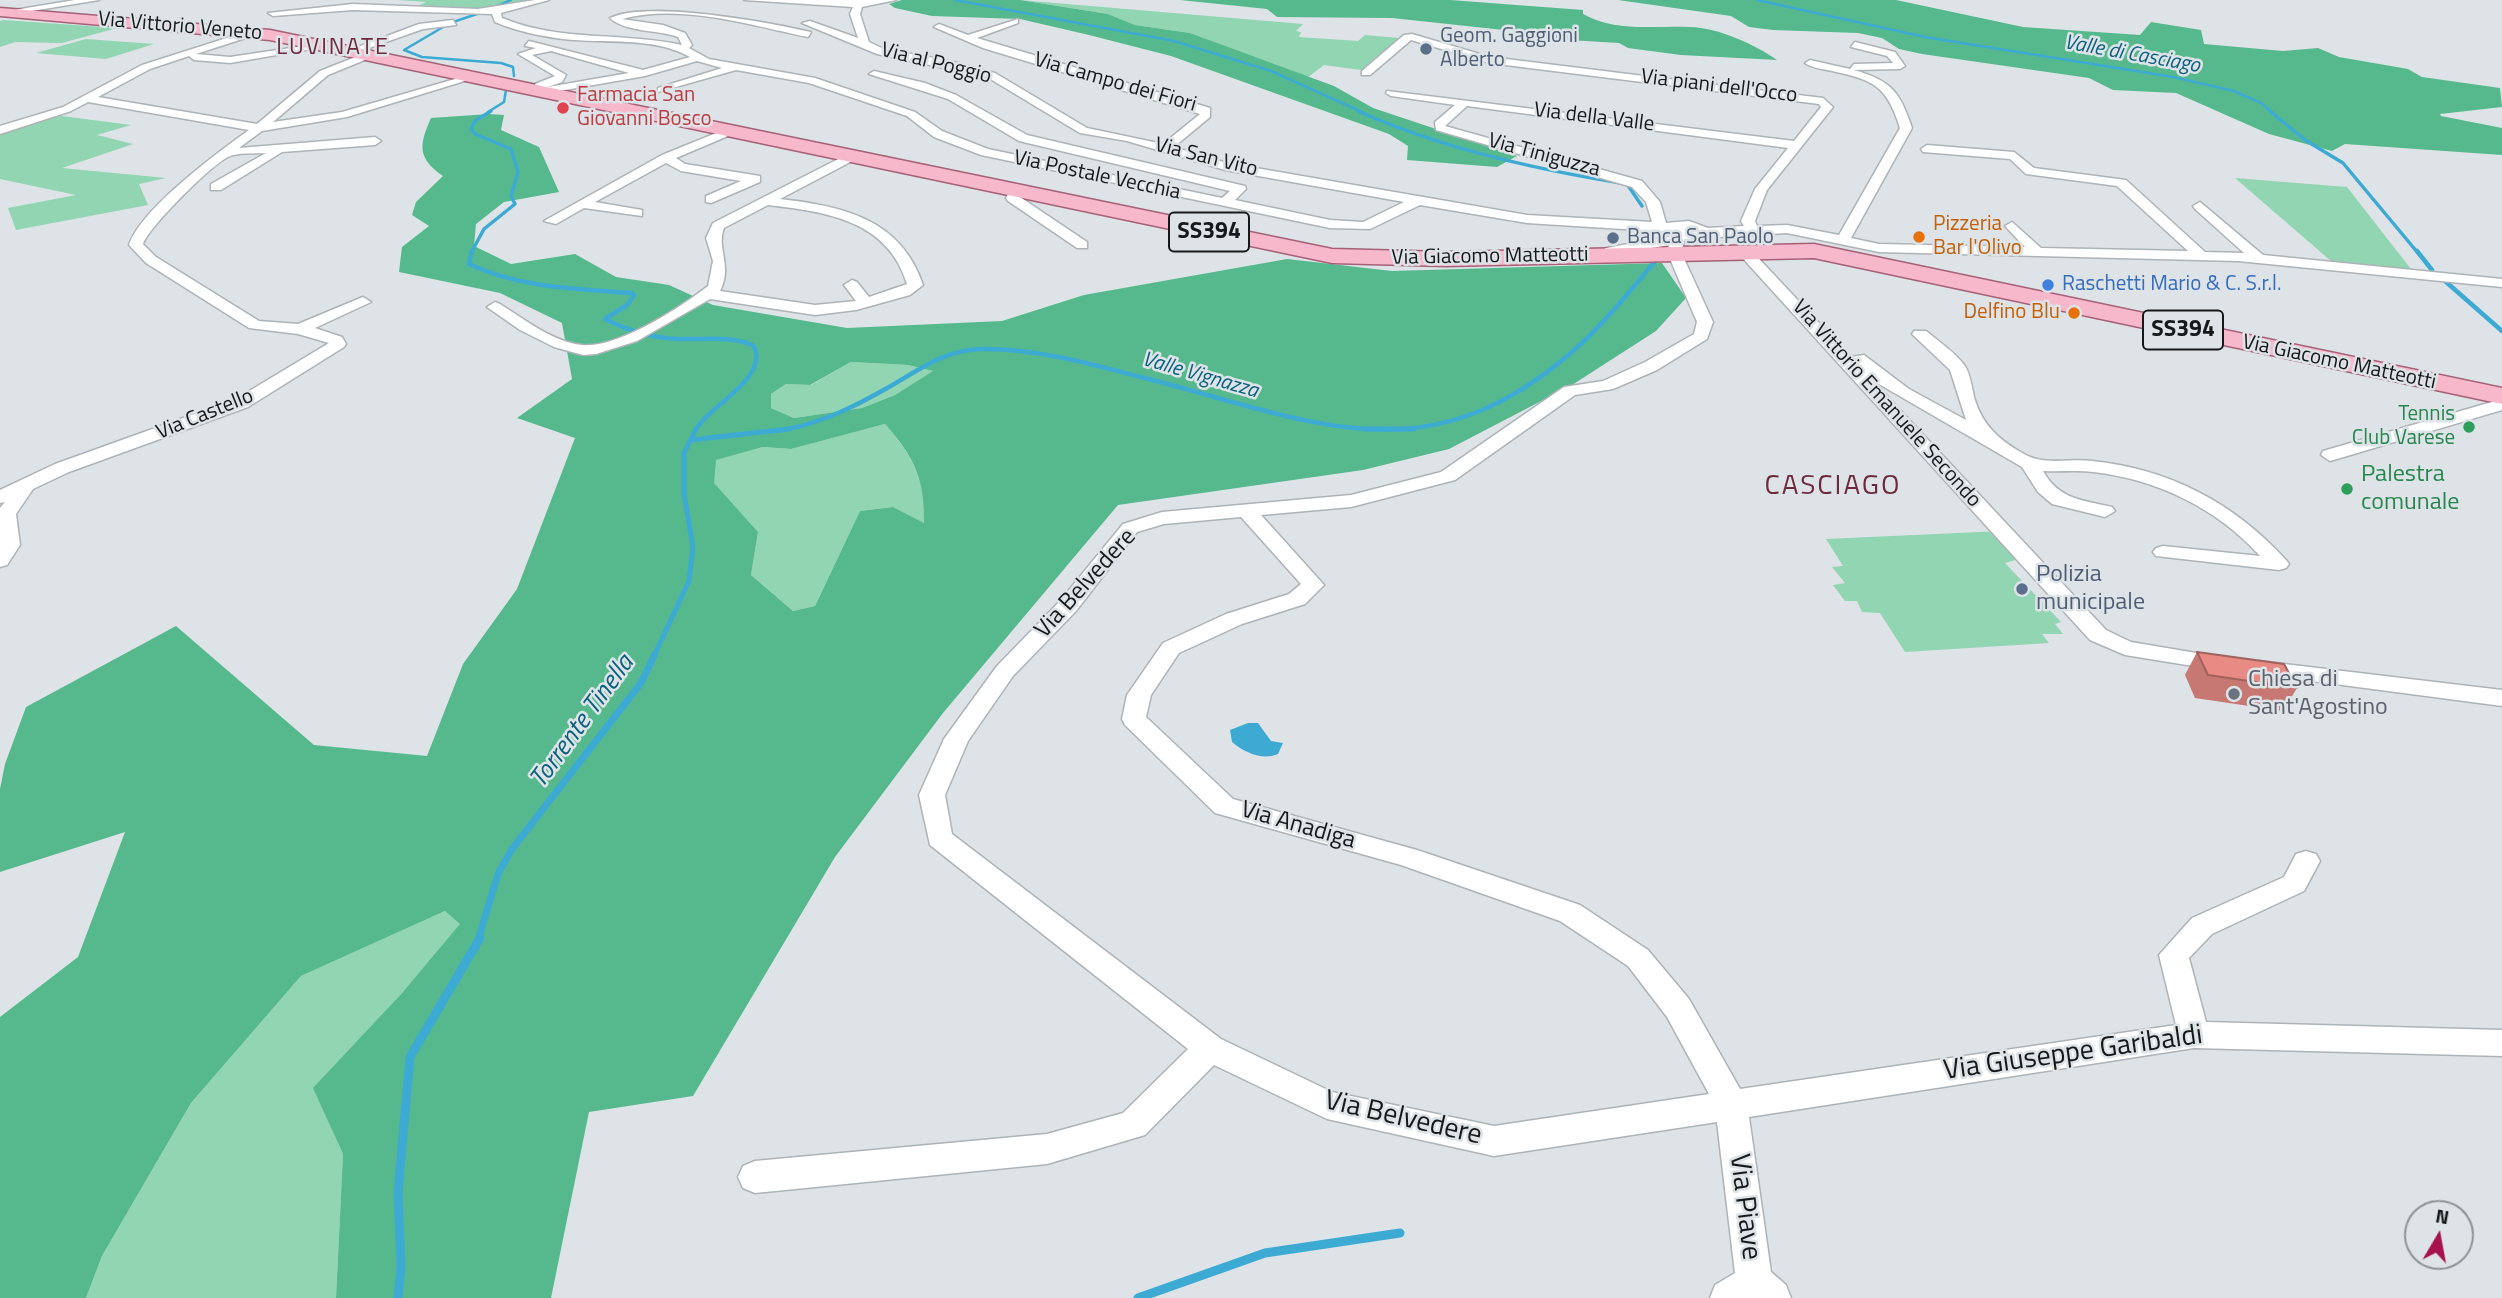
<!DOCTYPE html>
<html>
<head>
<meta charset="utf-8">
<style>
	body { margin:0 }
	#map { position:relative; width:2502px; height:1298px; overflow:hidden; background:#dde3e7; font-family:"Titillium Web",sans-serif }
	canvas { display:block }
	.north { position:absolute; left:2404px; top:1200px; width:70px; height:70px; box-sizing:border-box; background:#dde3e7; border:2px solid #8d9295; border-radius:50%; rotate:10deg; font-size:19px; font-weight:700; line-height:28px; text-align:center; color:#161819 }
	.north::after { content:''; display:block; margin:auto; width:24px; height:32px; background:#a6124e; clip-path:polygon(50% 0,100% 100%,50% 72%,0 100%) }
</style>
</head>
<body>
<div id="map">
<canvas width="2502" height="1298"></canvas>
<div class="north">N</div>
</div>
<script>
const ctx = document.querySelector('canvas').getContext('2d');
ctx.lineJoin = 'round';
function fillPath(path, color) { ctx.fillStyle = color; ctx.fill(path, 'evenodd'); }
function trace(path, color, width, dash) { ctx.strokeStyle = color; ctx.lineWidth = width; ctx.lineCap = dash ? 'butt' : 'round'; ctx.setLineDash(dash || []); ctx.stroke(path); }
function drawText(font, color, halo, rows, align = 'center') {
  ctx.font = font + ' "Titillium Web",sans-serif'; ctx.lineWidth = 5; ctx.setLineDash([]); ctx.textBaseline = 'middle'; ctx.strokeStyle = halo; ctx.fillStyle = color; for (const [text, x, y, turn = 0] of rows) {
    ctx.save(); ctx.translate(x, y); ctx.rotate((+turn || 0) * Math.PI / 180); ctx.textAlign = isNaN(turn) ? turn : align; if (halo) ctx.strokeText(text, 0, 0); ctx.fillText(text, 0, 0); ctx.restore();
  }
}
fillPath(new Path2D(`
	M398,0H539L500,10L413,8L426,2Z
	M1020,0L1303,24L1296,31L1301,32L1299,37L1358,41L1365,35L1399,38L1361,70L1324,65L1307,78L1190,33L1135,25L1108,14Z
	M4,20L117,28L62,43L15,42L0,47V21Z
	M86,39L154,44L106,59L36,53Z
	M54,115L131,125L97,135L133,144L62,168L166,178L139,184L148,205L16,230L8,208L76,195L0,179V133Z
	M2235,178L2347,187L2411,269L2331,261Z
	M851,362L908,365L934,371L895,395L862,408L794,418L771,408V394L786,384L811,385Z
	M885,424C914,458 925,479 925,524L893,507L860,511L815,606L793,611L751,575L758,532L713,483L715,460L763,447L791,449Z
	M2002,531L2026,557L2005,563L2061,622L2055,624L2063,634H2042L2049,643L1905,652L1880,613L1862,612L1857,601H1845L1833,585L1845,583L1832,567L1843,566L1826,539Z
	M445,911L461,924L402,993L314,1088L343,1154L336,1298H86L102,1256L191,1103L301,976Z`), '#91d5b3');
fillPath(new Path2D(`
	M902,0H1020L1108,14L1135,25L1190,33L1334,86L1373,108L1517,156L1497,167L1407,160L1408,146L1389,134L1171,56L1089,35L1020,19L932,16L895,8L889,4Z
	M1180,0H1450L1583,10V14C1617,33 1653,25 1690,27C1719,28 1754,44 1777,60L1681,55L1628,48L1619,43L1519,37L1513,31L1392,18L1277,17L1267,9Z
	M1618,0H1896L2023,27L2140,35L2151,22L2201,30L2204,44L2283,51L2318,48L2339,57L2408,69L2422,77L2500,88L2502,107L2440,114L2441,116L2502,128V155L2345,144L2332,151L2269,134L2176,93L2113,90L2089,78L1922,54L1899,49L1882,38L1858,33L1773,30L1749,27L1731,16Z
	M489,114L504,115L501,130L539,147L559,192L504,202L476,224L474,246L511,264L575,254L616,277L669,285L713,305L847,328L1002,321L1084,295L1287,259L1392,271L1662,263L1686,298L1656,331L1572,385L1449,449L1363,470L1118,505L943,713L835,857L693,1096L589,1112L551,1298H336L343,1154L313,1088L402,993L460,924L445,911L301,976L191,1103L102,1256L86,1298H0V1017L78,957L125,832L0,872V789L5,764L26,707L176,626L314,745L427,756L463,664L517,589L575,438L517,418L572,379L562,323L500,293L399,272L402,247L429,226L412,215L416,202L443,176C417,158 419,145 431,118ZM851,362L908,365L933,371L895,395L862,408L794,418L771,408V394L786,384L810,385ZM885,424C914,457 925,479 924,523L893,507L860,511L815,606L793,611L751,575L758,532L714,483L716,460L763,447L791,449Z`), '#56b98d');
fillPath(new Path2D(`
	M1248,723H1258L1271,741L1283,743L1278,754C1262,761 1244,752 1232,742L1230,730Z`), '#3daad4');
trace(new Path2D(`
	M955,0L1174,41L1271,71L1362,112
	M1757,0L1925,37L2173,77L2234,91L2261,103L2272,112
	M490,9L511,0
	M477,14L450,23L404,50L422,57L501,63L513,67L514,76
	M488,112L504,102L506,90`), '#3daad4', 2.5);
trace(new Path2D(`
	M1358,111C1440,148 1538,170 1627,184L1642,206
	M2270,111L2305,140L2343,163L2418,253
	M471,253L484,229L515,204L511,196L518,172L511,149L475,134L471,129L475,121L491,111`), '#3daad4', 3.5);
trace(new Path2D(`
	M472,251L469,264C520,288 577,289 632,293L634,295L627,305L605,319C629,331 652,338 678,339C702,340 733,335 754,346C769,379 709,405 695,431
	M2417,251L2432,270
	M2445,281L2502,331
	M777,431C818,425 854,407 889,387C922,368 946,349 985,349C1038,349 1091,364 1141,377C1314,421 1428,483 1581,344C1609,318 1633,287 1658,258`), '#3daad4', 4.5);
trace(new Path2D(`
	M1365,429H1414
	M691,440L788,429
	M654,656L689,581L693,547L684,494V453L696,429`), '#3daad4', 5);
trace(new Path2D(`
	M478,940L498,874L512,849L641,683L655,654`), '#3daad4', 7);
trace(new Path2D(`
	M398,1298L401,1267L398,1192L410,1057L480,938
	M1138,1298L1265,1253L1400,1233`), '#3daad4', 9);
const street = new Path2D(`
	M75,0H99L7,15L2,12Z
	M535,0H549L501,13L502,18C559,42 623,32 682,45L678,37C659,30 624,32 610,18C647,0 768,22 811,32L808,37C750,25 680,3 622,19L663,25L685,33L692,45L689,48L709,59L815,78L915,112L942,131L988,149L1222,198L1230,191L1019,141L948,99L869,74L874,71L925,83L956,95L1027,135L1245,186L1246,189L1235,200L1330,220L1363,222L1404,202L1225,170L1127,141L1080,133L987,77L877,54L802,23L810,21L858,38L850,14L853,7L744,0H896L862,7L860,14L869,42L884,49L946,60L995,73L1087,128L1163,144L1200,114L983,48L934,27L939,24L968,35L1018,19V23L977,38L1210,108V117L1174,147L1227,163L1527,215L1652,222L1646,202L1632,187L1436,130L1435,122L1455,105L1391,96L1386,93L1387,91L1794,141L1821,107L1819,104L1489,63L1411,40L1370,75H1362V71L1404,35L1412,34L1490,57L1823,98L1833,107L1767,190L1755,221L1757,226L1787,225L1839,235L1900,128C1887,86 1874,80 1832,71C1823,69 1812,68 1805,63L1810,60L1850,69L1854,64L1893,63L1887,56L1851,47L1855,42L1895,52L1905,66L1900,69L1854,70C1892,81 1900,92 1912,128L1851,238L1879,244L2025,247L2005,226L2012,222L2041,248L2188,251L2117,186L2026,174L2010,159L1923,152L1921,149L1927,145L2014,152L2034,168L2126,180L2205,252L2244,253L2195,209L2193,206L2200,202L2263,255L2502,279V287L2238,261L1879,252L1787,233L1685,239L1681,252L1713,322L1707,339L1657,370L1613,389L1575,395L1455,480L1351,507L1261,515L1324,585L1305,604L1242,624L1179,653L1151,695L1146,717L1233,799L1417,850L1580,905L1648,950L1689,999L1740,1089L2176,1025L2159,955L2192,918L2284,877L2296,854L2306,851L2316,854L2320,861L2304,891L2212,934L2189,958L2206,1022L2502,1030V1056L2194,1048L1749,1117L1771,1272L1786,1285L1791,1298H1710L1715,1285L1735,1273L1717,1122L1494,1156L1327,1119L1214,1065L1145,1135L1047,1164L755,1193L743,1188L738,1177L743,1166L755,1161L1047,1134L1123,1113L1188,1049L930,845L919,795L944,739L997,666L1060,601L1123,524L1162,512L1351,495L1441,472L1564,387L1603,381L1645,362L1694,334L1697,322L1667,252L1669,245L1606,256L1599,252L1606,248L1672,236L1671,232L1527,223L1420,205L1370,229L1330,228L981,155L934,137L907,116L809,83L736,70L658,92V88L722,68L697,61L645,76L542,94L537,91L535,84L555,76L518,54L536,48L525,46L529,41L643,70L690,57C654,36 603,44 563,39C540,36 516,31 495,22L492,14L353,10L273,16L268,13L353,4L478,9ZM551,51L629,73L548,87L562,82L566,75L532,55ZM1467,106L1788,148L1755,189L1741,221L1744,226L1708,228L1689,221L1666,223L1660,202L1642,181L1445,126ZM1241,517L1301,584L1289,594L1226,614L1163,643L1127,695L1122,719L1125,725L1215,813L1401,865L1560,921L1628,966L1667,1017L1709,1094L1494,1126L1332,1092L1221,1039L952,834L945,795L968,741L1013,676L1076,611L1137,532L1164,524Z
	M453,20L456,25L423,29L352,54L347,51L419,24Z
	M255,29L258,34L196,54L230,57L324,43L329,46L230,63L194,60L189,56L150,69L98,97L257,124L320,71L368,52L372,57L328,75L273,122L342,112L472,74L481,76L347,117L262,131L239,148L375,137L381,141L375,145L282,152L221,190H211V184L266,153C256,154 237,152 228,157C210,166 149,227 143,244L156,257L259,321L298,324L358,299L363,297L371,302L315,328L342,337L346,344L344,347L248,407L69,472L33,489L16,514L20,545L7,565L0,567V508L5,502L0,503V490L55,464L236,399L329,343L298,334L249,328L146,263L129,245C141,209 217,153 249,130L88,102L71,111L0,134V126L63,107L142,65Z
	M731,127L735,129V133L676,158L685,164L760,176V182L711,203L706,202V196L741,181L681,171L666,163L595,202L642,210V216L584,208L556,224L544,221L662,155Z
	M852,152L856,153V159L780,199C843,206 901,219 923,285L910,295L856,310L815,315L710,299L637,341L596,354L583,355L554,347L520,330L487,307L495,302L500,304C524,319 553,342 582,345C617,349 681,307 708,286L713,261L706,238L713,223ZM768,205C826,212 888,220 907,284L869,297L857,282L852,280L844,285L856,301L815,305L720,291C733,266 716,248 724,228Z
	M1011,188H1021L1020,197L1087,242V248H1077L1008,201L1006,198Z
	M1743,246L1748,247L1851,357L1864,355L1909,389L1966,420L1950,370L1912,334L1914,331H1926C1938,341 1956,353 1965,366C1970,374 1972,387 1974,397C1982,425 1999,440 2024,454C2045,466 2070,458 2092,461C2170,469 2234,503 2286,560L2289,564L2286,568L2279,570L2156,556L2153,552L2156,548L2163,546L2260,556C2217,508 2156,479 2093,472C2076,470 2060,472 2043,471C2059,500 2083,500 2112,507L2115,511L2105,517L2052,504L2038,492L2022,467L1872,380L2106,630L2131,642L2232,659L2236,664L2232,669L2224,671L2125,655L2090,640L1738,253V247Z
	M2502,399V410L2337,459L2330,461L2321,455L2323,451Z
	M2259,661L2502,690V706L2251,673L2247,668L2251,663Z`);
const primary = new Path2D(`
	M0,8L270,30L1332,249L1446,252L1814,244L2502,388V404L1814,258L1446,266L1332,263L270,40L0,16Z`);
trace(street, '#adb3b7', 3);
trace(primary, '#a66177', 3);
fillPath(street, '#fff');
fillPath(primary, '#f8b8cc');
fillPath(new Path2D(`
	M2197,652L2297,688L2283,711L2195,698L2185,675Z`), '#c87872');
const building = new Path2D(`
	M2197,652L2284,664L2297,688L2208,675Z`);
fillPath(building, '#e88b85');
trace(building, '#a2615d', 2);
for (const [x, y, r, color] of [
	[1426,49,7,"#5c6f8a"],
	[563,108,7,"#e0444e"],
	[1919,237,7,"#e8710a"],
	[1613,238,7,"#5c6f8a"],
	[2048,285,7,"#3f7fe0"],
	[2074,313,7,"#e8710a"],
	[2469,427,7,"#2e9e5b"],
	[2347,489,7,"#2e9e5b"],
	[2022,589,7,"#5c6f8a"],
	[2234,694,7,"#6b7280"]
]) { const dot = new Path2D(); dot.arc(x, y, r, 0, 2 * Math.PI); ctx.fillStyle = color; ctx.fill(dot); trace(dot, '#dde3e7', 2.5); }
drawText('21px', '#161819', '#dde3e7', [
	["Via Vittorio Veneto",180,27,5],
	["Via al Poggio",936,64,14],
	["Via Campo dei Fiori",1115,83,16],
	["Via piani dell'Occo",1719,87,7],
	["Via della Valle",1594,118,7],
	["Via Tiniguzza",1544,156,15],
	["Via San Vito",1206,158,14],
	["Via Postale Vecchia",1097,176,12],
	["Via Giacomo Matteotti",1490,257,-1],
	["Via Giacomo Matteotti",2339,363,12],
	["Via Vittorio Emanuele Secondo",1886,404,48],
	["Via Castello",205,415,-22]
]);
drawText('21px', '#4e5e75', '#dde3e7', [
	["Geom. Gaggioni",1440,37],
	["Alberto",1440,61],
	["Banca San Paolo",1627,238]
], 'left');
drawText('italic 21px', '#09617e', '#dde3e7', [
	["Valle di Casciago",2132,55,10],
	["Valle Vignazza",1200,376,16]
]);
drawText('21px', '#be3a42', '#dde3e7', [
	["Farmacia San",577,96],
	["Giovanni Bosco",577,120]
], 'left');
drawText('21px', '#c56008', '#dde3e7', [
	["Pizzeria",1933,225],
	["Bar l'Olivo",1933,249],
	["Delfino Blu",2060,313,"right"]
], 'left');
drawText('21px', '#366cbe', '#dde3e7', [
	["Raschetti Mario & C. S.r.l.",2062,285]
], 'left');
drawText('21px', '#27864d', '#dde3e7', [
	["Tennis",2455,415],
	["Club Varese",2455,439]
], 'right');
ctx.letterSpacing = '2px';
drawText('23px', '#6e293d', '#dde3e7', [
	["LUVINATE",333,48]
]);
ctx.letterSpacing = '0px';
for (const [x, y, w] of [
	[1209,232,80],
	[2183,330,80]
]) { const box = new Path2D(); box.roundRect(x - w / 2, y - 19.5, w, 39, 5); ctx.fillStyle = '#dde3e7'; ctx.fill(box); trace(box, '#161819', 2); }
drawText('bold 23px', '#161819', null, [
	["SS394",1209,232],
	["SS394",2183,330]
]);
drawText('24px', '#27864d', '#dde3e7', [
	["Palestra",2361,475],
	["comunale",2361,503]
], 'left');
drawText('24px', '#4e5e75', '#dde3e7', [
	["Polizia",2036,575],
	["municipale",2036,603]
], 'left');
drawText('24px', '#161819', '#dde3e7', [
	["Via Belvedere",1086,584,-48],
	["Via Anadiga",1298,826,16]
]);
drawText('24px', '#5b616d', '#dde3e7', [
	["Chiesa di",2248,680],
	["Sant'Agostino",2248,708]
], 'left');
drawText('italic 26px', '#09617e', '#dde3e7', [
	["Torrente Tinella",583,722,-54]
]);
ctx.letterSpacing = '2px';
drawText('28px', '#6e293d', '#dde3e7', [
	["CASCIAGO",1833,487]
]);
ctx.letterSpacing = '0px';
drawText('28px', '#161819', '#dde3e7', [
	["Via Giuseppe Garibaldi",2073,1054,-8],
	["Via Belvedere",1403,1119,13],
	["Via Piave",1744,1207,83]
]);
</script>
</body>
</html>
